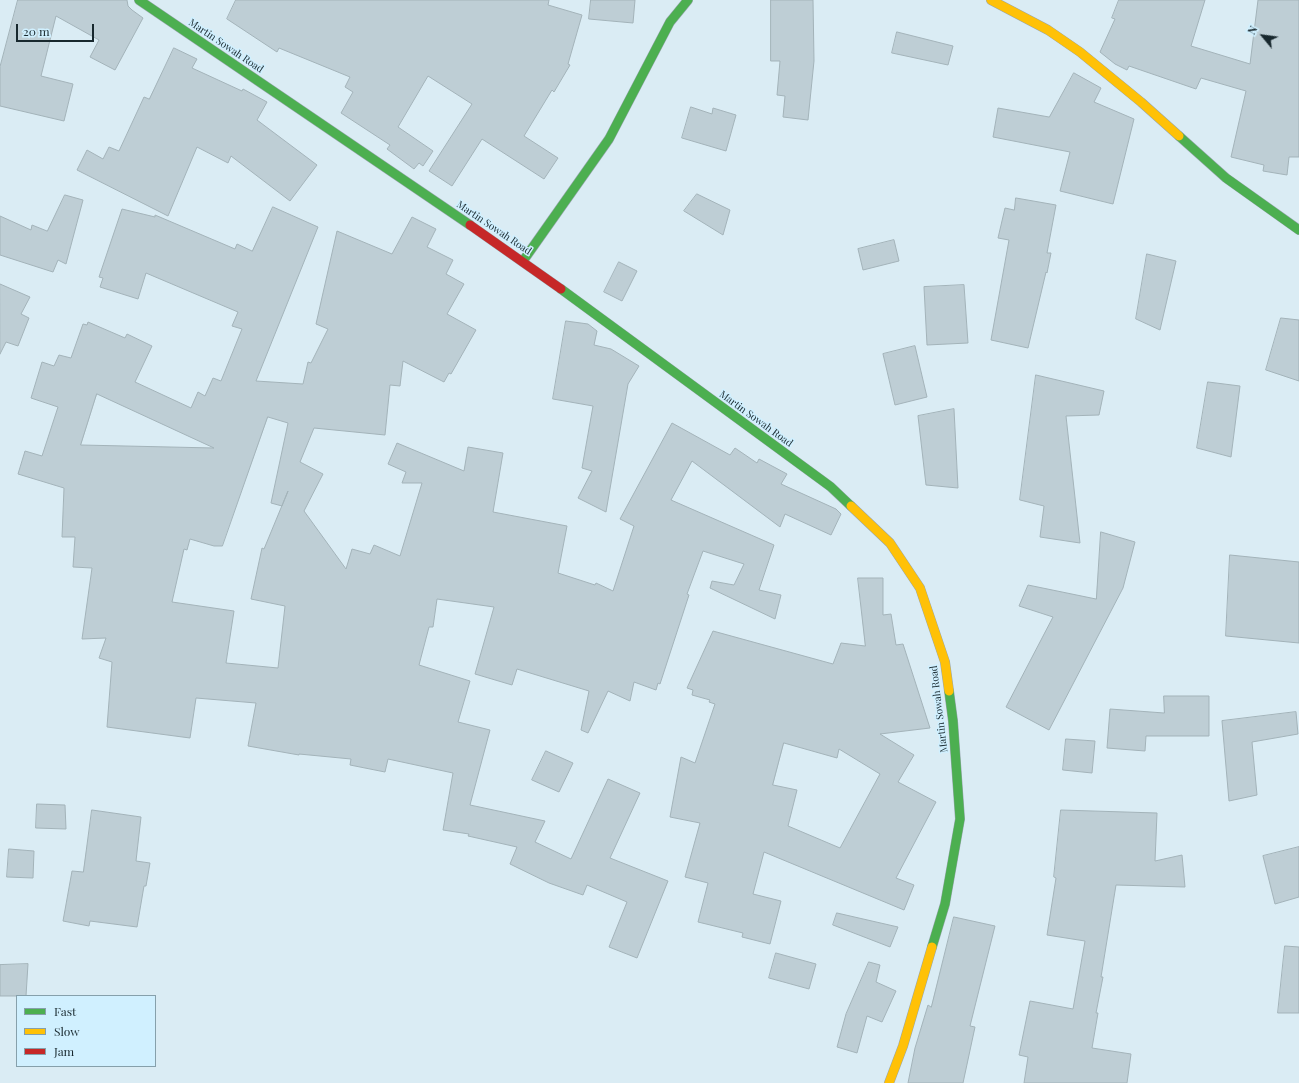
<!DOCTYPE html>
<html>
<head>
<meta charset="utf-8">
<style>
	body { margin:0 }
	#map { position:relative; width:1299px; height:1083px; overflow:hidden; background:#daecf4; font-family:"Playfair Display",serif }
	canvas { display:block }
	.legend { position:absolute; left:16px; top:995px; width:140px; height:72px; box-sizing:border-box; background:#d0f0ff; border:1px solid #86a0ab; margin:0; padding:5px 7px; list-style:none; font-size:12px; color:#18282e }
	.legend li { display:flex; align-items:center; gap:8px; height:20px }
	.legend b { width:20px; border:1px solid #86a0ab }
	.north { position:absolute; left:1243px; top:16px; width:40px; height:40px; -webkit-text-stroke:3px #d0f0ff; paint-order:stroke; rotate:299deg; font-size:11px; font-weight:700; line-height:16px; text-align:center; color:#18282e }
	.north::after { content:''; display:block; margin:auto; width:14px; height:18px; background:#18282e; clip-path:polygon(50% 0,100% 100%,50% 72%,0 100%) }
	.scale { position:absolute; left:16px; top:24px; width:78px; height:18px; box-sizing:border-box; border:2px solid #18282e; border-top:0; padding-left:5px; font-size:12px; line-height:14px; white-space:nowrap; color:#18282e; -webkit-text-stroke:3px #d0f0ff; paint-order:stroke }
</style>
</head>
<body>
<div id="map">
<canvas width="1299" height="1083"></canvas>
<ul class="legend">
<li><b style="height:5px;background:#4caf50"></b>Fast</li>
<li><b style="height:5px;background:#ffc107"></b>Slow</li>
<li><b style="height:5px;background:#c62828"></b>Jam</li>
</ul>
<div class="north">N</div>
<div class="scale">20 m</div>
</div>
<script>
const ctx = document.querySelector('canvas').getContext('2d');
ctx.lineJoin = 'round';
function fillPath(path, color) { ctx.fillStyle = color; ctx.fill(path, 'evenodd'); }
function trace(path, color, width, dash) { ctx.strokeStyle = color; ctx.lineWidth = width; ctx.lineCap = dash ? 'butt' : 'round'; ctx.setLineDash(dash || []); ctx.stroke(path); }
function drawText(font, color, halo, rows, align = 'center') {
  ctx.font = font + ' "Playfair Display",serif'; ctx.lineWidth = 3; ctx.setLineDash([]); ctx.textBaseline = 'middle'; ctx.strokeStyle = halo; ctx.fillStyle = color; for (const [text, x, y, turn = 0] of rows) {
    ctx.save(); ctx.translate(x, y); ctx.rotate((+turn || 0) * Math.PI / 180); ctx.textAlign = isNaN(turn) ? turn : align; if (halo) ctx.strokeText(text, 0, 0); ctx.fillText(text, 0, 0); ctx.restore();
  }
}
const building = new Path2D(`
	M18,0H127L128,6L132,10L143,18L115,70L90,57L99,40L56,16L41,76L73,84L64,121L0,106V67Z
	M236,0H549L548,5L582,15L568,64L570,65L554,92L552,90L524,136L558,158L544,179L482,139L452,186L429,171L472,104L428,76L398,127L433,151L423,166L419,163L414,169L387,149L390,145L341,113L353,92L345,87L350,77L279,48L277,52L227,19Z
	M591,0H635L633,23L589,19Z
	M771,0H813L814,61L808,120L783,117L785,96L777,95L780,61H771Z
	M1119,0H1205L1191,46L1250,64L1258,0H1299V157H1289L1287,175L1263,171L1264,165L1231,157L1246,91L1201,78L1196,89L1129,66L1127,70L1115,64L1100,52L1115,19L1112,18Z
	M897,32L953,46L948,65L892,53Z
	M174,48L197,59L192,68L242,91L243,89L267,102L257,120L317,165L290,201L231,156L228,163L197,147L168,216L77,170L87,150L103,159L109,147L119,151L144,97L149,99Z
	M1074,73L1101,88L1094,102L1134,119L1113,204L1060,191L1070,152L993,137L998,108L1049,117Z
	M691,107L712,114L713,108L736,115L726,151L682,138Z
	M697,194L730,210L723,235L684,211Z
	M65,195L83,200L66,264L58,260L53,272L0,255V216L31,230L32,225L47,231Z
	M1016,198L1056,205L1047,253H1051L1047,273L1046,272L1028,348L991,340L1009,240L998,238L1005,208L1014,210Z
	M273,207L318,227L256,381L303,384L308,362L311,363L328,329L316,324L337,231L392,254L412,217L436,229L427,247L453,260L446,274L464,284L447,314L476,330L451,374L449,373L444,382L403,361L400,386L390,385L385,435L314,428L300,462L323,474L304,511L346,569L352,549L370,554L374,545L400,556L422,483H402L406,472L388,464L397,443L464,471L468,447L503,453L493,512L567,526L558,573L595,585L596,583L613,591L634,526L620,519L672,423L730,455L735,448L757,463L759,459L787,474L781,484L836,509L841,514L831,535L785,514L780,527L692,461L671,500L774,545L759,590L781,595L775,619L710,588L712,581L734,585L744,564L703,551L687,594L689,595L660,684L658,683L656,690L634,682L630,701L608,691L588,733L581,730L589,691L517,669L512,685L475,674L494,607L437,599L433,627H429L419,665L470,681L458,722L490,730L470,805L545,821L535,842L571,859L608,779L640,793L610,858L668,881L637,958L609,947L627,902L587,885L583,895L549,883L510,864L517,847L468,836L469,834L443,830L453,773L388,759L385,772L350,765L351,759L299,754V755L248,746L256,703L196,698L190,738L107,727L112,662L99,658L106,638L82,639L92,568L73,567L75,537H62L64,488L18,474L25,451L42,456L58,407L31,398L42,362L54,366L59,355L71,358L83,324L87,325L88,322L125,338L127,334L152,346L135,382L191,408L198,392L205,396L213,378L221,381L242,329L232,326L238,312L146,273L138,299L100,287L103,278L99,277L122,209L155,217V215L235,249L237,244L252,251ZM97,394L214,448L81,445ZM268,417L288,423L271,503L282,506L288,491L264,549L262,548L251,599L285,606L278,668L226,663L234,611L172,602L184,549L187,550L190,539L214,546H222Z
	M894,240L899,261L863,270L858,249Z
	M1147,254L1176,261L1160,330L1136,319Z
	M619,262L637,271L622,301L604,292Z
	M0,284L30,297L21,314L29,318L18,346L6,342L0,354Z
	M964,285L968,343L927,345L924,287Z
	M1281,318L1299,320V381L1266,370Z
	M566,321L588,324L597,331L594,345L611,349L639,366L628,384L606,512L578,498L592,471L582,468L593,406L553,399Z
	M915,346L927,397L895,405L883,354Z
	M1036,375L1104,391L1099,415L1066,416L1080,543L1040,537L1044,506L1020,500Z
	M1208,382L1240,386L1231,457L1197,448Z
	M954,409L958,488L926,485L918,416Z
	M1101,532L1135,542L1123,588L1049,730L1006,707L1053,617L1019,606L1028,585L1096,599Z
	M1230,555L1299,562V643L1226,636Z
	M858,578H883V615L891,614L896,645L903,644L930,728L880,734L914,755L898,782L936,802L896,878L914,885L904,910L764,852L753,894L781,901L770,944L742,937L743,933L698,922L708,883L685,877L700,823L670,817L681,757L695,763L715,704L709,702L710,700L692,695L693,690L687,688L713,631L833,664L841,643L865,646ZM784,743L837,758L839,749L880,774L840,848L788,826L797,790L773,785Z
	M1164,696H1209V736H1146L1145,751L1107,748L1110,709L1164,713Z
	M1296,712L1298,734L1252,742L1257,795L1229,801L1222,721Z
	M1066,739L1095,741L1092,773L1063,770Z
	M546,751L573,763L559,792L532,780Z
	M37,804L65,805L66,829L36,828Z
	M92,810L141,817L136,861L150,863L146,886H144L137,927L90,921L89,926L63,921L72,871L83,872Z
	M1061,810L1157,813L1155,861L1182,855L1185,887L1116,885L1101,977H1103L1096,1013H1098L1092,1048L1131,1054L1127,1083H1024L1028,1057L1019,1055L1030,1001L1073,1009L1085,941L1047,935L1056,878L1054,877Z
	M1299,847V897L1275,904L1263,856Z
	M9,849L34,851L33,878L7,877Z
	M837,913L898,927L890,947L833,925Z
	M954,917L995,926L970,1026L975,1027L963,1083H908L915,1048L928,1005L931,1007Z
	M1285,946L1299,947V1013H1278Z
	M776,953L816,964L809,989L769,978Z
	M869,962L880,965L876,982L896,991L882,1022L867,1016L857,1053L837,1047L846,1014Z
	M28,964L26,996H0V965Z`);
fillPath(building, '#beced5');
trace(building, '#a3b3b9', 1);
const fast = new Path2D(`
	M139,0L470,225
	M1179,136L1226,178L1299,230
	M523,261L609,139L670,22L688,0
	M561,289L831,487L851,506
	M932,947L945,904L960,819L953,721L949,691`);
const slow = new Path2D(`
	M991,0L1048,30L1080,52L1141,102L1179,136
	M851,506L890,543L920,588L945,662L949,691
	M889,1083L903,1046L932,947`);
const jam = new Path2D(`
	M470,225L561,289`);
trace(fast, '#97a6ad', 10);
trace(slow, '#97a6ad', 10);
trace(jam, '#97a6ad', 10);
trace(fast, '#4caf50', 9);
trace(slow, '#ffc107', 9);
trace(jam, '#c62828', 9);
drawText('10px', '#18282e', '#d0f0ff', [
	["Martin Sowah Road",226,46,34],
	["Martin Sowah Road",494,228,34],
	["Martin Sowah Road",756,419,36],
	["Martin Sowah Road",939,709,-97]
]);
</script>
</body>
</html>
